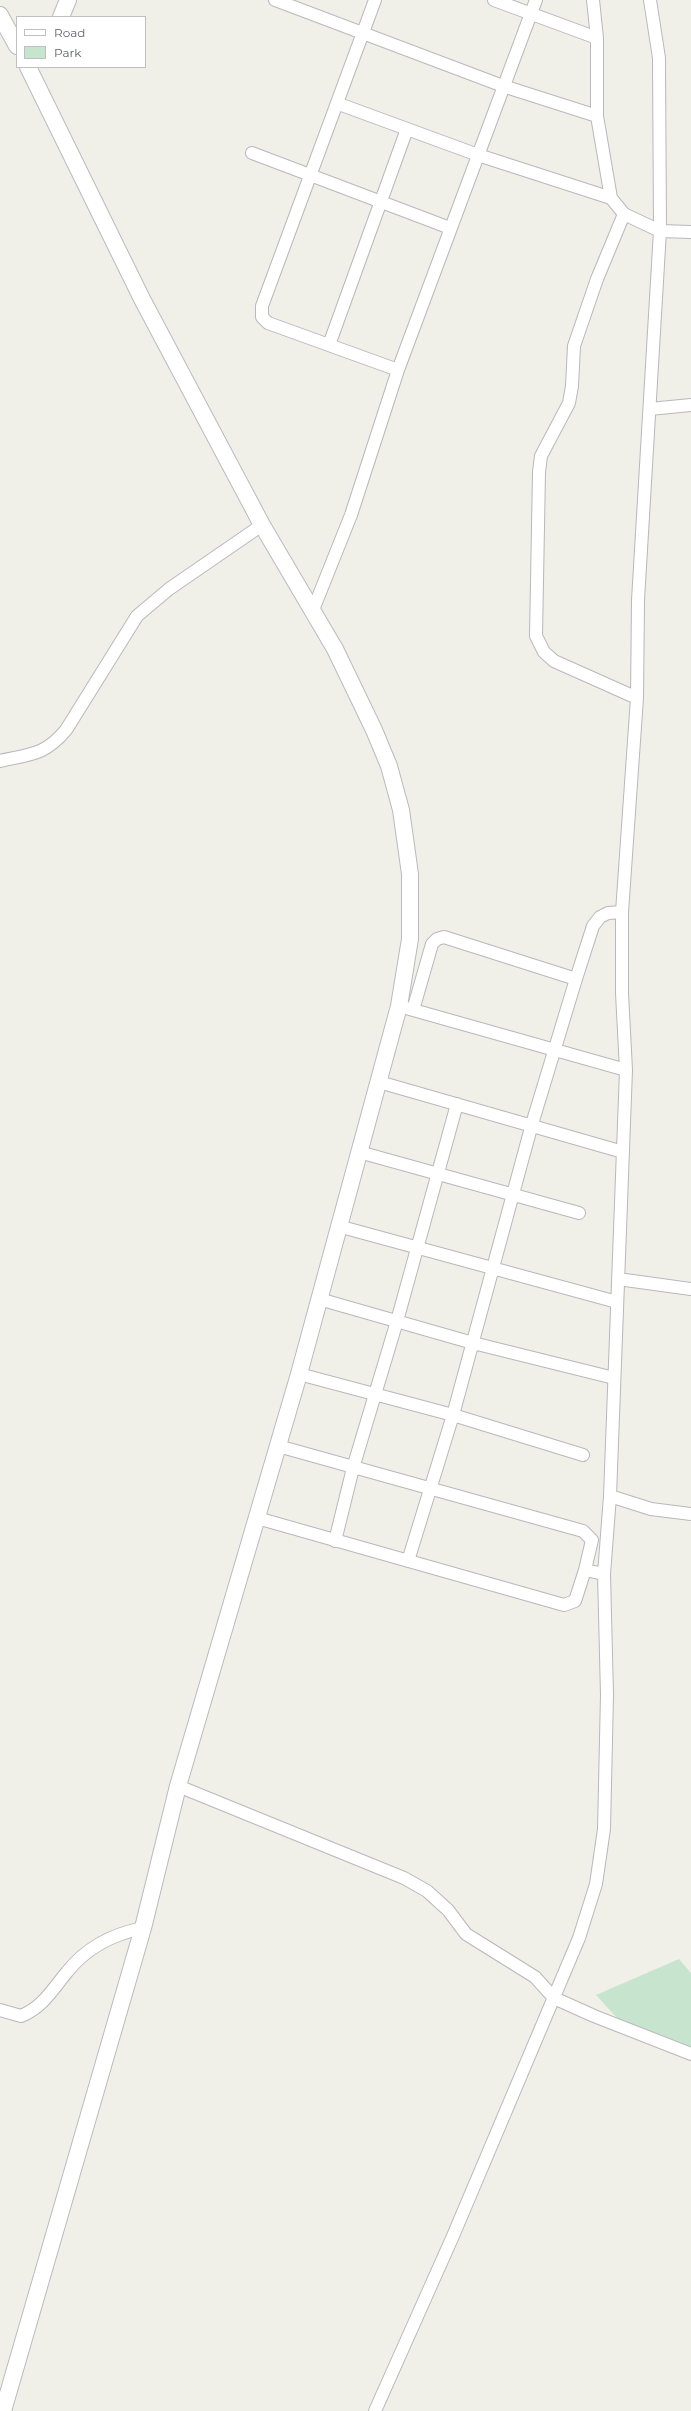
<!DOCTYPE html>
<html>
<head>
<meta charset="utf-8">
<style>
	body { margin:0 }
	#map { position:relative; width:691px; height:2411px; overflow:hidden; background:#f0f0e8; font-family:Montserrat,sans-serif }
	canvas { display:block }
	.legend { position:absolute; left:16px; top:16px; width:130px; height:52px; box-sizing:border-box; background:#fff; border:1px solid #bfc0c2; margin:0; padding:5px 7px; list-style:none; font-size:12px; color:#5f6167 }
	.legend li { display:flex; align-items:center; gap:8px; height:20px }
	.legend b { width:20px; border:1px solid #bfc0c2 }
</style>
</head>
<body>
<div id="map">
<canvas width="691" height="2411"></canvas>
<ul class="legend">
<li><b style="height:5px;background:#fff"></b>Road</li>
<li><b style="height:11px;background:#c7e5ce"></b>Park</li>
</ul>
</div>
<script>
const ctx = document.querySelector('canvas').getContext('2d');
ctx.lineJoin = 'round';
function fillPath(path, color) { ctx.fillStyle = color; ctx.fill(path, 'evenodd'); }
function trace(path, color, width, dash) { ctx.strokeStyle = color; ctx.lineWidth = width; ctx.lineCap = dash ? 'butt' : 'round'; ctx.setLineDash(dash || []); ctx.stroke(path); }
fillPath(new Path2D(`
	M679,1959L691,1973V2053L628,2030L596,1995Z`), '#c7e5ce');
const street = new Path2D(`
	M275,0L503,86L597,116
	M375,0L262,306V317L268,323L398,370
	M494,0L597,38
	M593,0L597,38V116L611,198L624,214L597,279L574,346L572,386L569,403L541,456L539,472L536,636L544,652L554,661L637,698
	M339,104L478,155L611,198
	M252,153L450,228
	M624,214L660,231L691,232
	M329,345L407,129
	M650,409L691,405
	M313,610L351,515L398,370L536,0
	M0,761C31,754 45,755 66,730L137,616L169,589L262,525
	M399,1006L626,1070
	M413,1010L432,944L437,939L444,937L576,979
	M379,1082L623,1152
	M359,1152L579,1213
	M338,1226L617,1302
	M618,1279L691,1289
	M319,1299L473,1343L614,1378
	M299,1374L453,1415L583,1455
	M278,1446L583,1531L592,1540L585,1570
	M610,1496L651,1509L691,1514
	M257,1518L564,1605L575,1601L585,1570L604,1574
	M335,1541L353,1468L397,1321L457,1104
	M408,1561L453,1415L532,1124L576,979L593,926L600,917L608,913L622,912
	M178,1786L404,1878L427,1891L448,1910L466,1934L535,1977L554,1998L594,2016L691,2054
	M0,2010L21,2016C43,2007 52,1990 67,1972C86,1948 113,1934 143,1928
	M375,2411L453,2236L579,1938L596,1884L604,1829L607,1695L604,1574L610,1496L626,1070L622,993V912L637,698L638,600L660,231L659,58L650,0`);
const secondary = new Path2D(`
	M0,15L17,46
	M61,17L68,0
	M3,2411L143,1928L178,1786L299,1374L399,1006L410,939V874L401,810L389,766L374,730L335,649L262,525L142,299L28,67`);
trace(street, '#b8b8bd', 14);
trace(secondary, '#b9bac0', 18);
trace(street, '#fff', 12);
trace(secondary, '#fff', 16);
</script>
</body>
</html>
